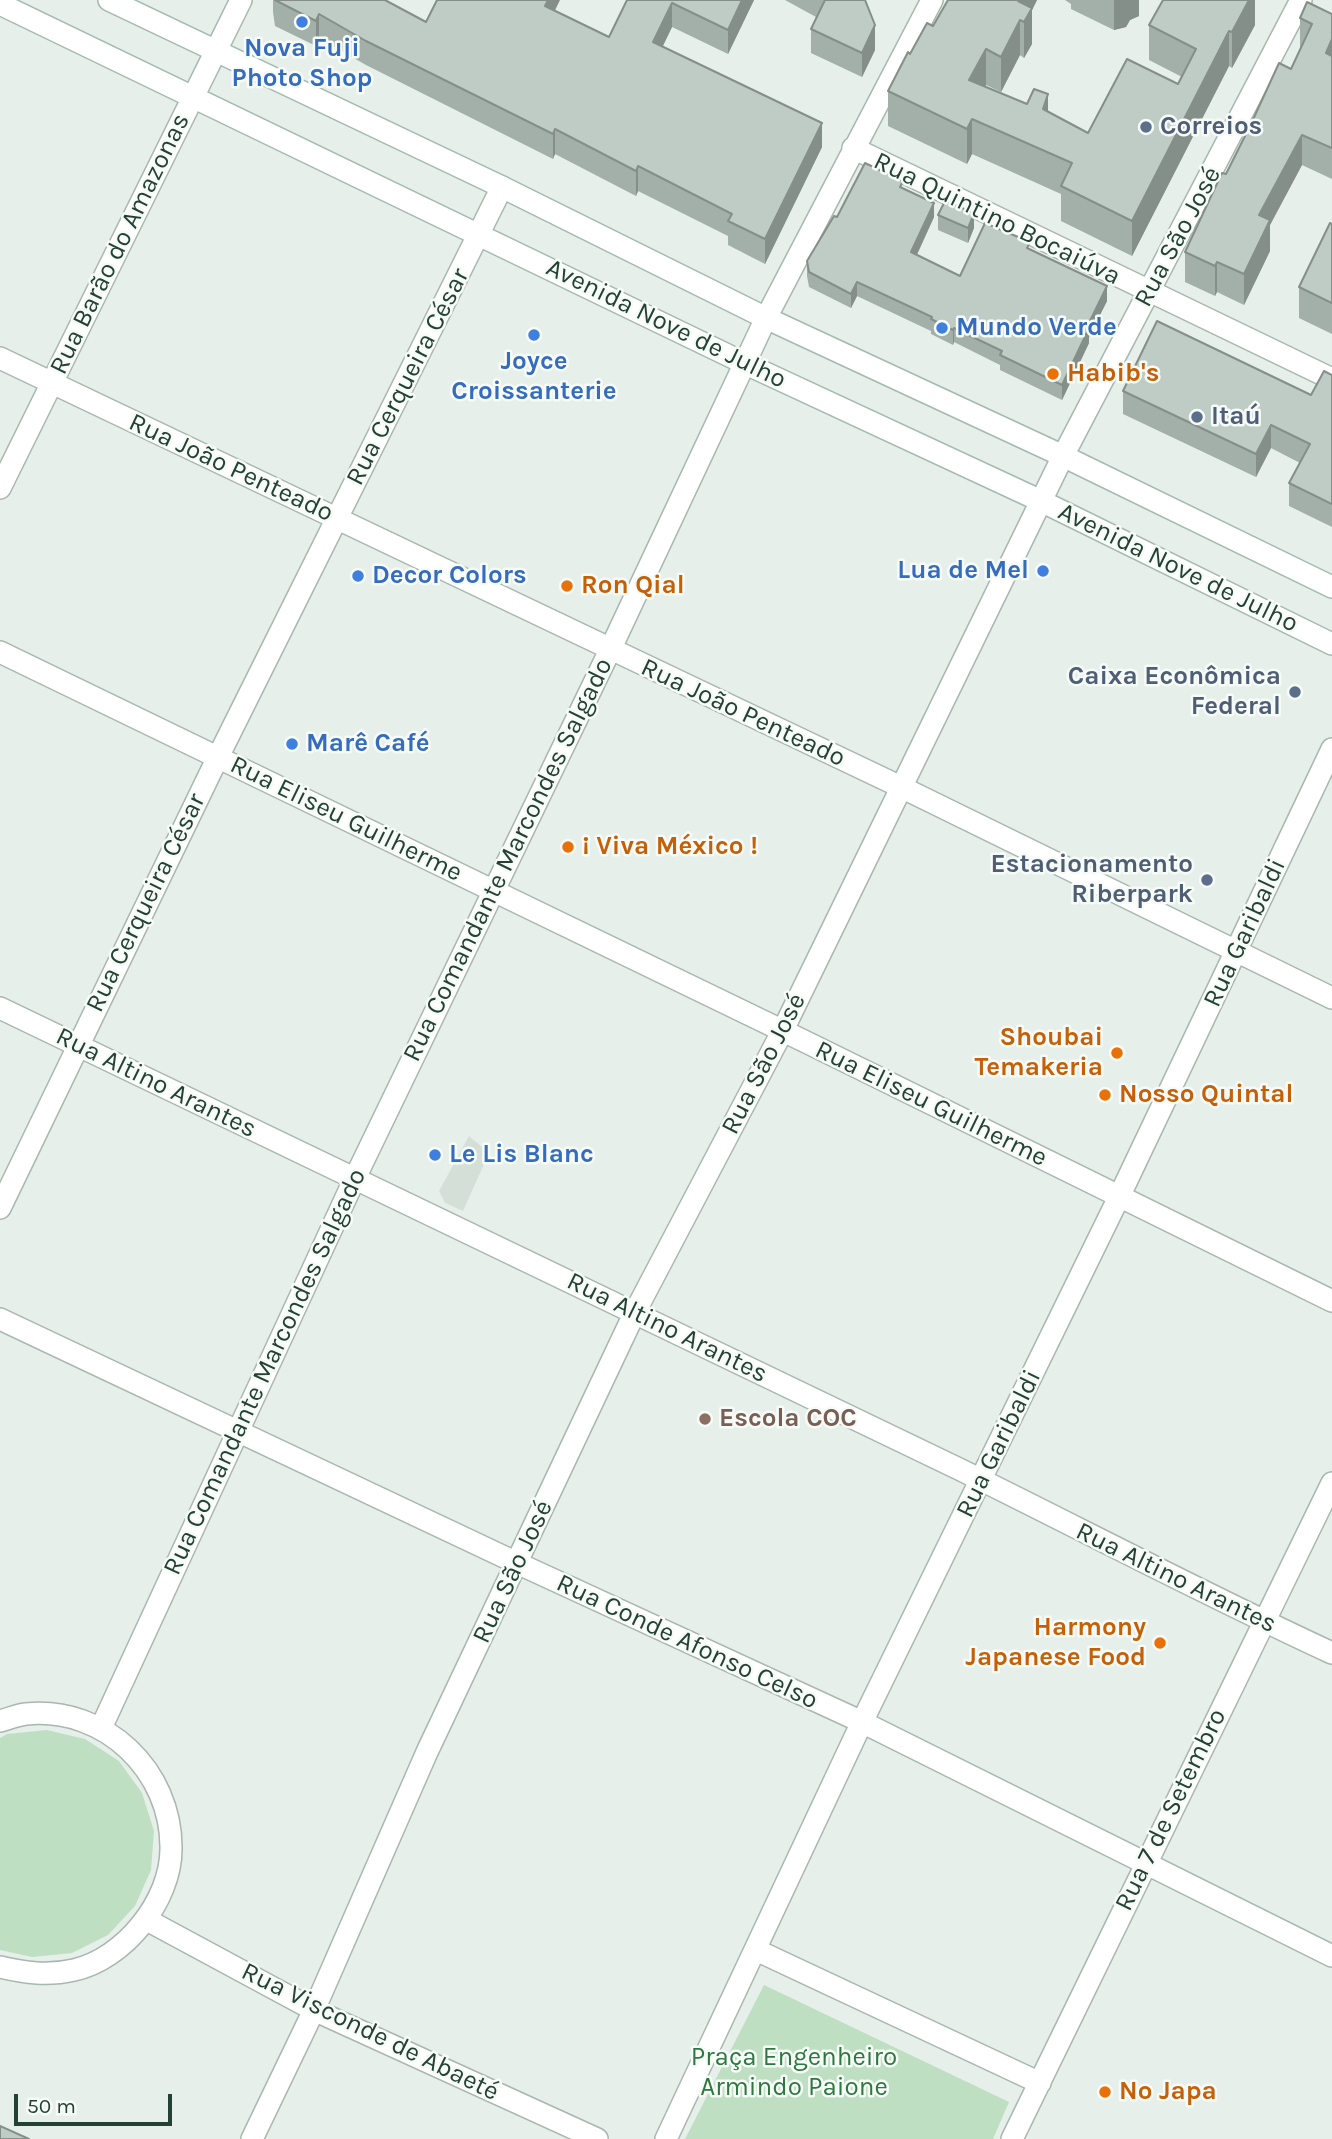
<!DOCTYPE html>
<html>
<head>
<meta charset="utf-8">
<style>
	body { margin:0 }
	#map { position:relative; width:1332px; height:2139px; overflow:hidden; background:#e6efe9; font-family:Karla,sans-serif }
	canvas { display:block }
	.scale { position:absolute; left:14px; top:2094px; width:158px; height:32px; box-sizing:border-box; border:4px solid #244135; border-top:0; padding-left:9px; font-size:21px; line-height:24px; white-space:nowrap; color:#244135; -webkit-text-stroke:5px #f7fbf8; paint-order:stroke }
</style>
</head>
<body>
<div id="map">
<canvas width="1332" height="2139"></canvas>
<div class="scale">50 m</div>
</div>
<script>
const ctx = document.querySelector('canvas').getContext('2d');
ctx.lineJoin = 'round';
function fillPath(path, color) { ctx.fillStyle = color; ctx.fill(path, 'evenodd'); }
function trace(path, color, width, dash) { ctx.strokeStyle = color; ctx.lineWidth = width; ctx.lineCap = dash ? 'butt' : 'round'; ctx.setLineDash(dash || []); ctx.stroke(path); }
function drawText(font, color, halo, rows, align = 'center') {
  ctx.font = font + ' Karla,sans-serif'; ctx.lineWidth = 5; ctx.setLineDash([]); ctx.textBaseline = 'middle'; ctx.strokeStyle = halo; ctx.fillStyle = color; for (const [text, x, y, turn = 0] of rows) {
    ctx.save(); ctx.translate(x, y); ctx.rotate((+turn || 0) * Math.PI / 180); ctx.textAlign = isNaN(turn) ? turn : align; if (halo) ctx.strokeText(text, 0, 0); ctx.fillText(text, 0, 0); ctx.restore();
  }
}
fillPath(new Path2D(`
	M469,1136L489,1153L463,1211L445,1203L439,1191Z`), '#d4dfd8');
fillPath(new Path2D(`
	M47,1730L85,1739L119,1761L142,1793L154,1831L151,1870L135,1906L108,1935L72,1953L32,1957L0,1950V1738L7,1734Z
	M764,1985L1009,2102L993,2139H685Z`), '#bfdfc3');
const street = new Path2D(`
	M853,148L1332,379
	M0,358L903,788L1332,998
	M0,488L241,0
	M0,652L806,1042L1332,1301
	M0,1008C320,1160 640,1313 959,1469C1083,1530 1206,1595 1332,1653
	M0,1208L218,757L502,187
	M0,1319L517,1563L862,1722L1332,1956
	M0,1721C8,1719 17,1715 26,1714C105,1706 172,1771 171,1849C171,1901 124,1959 74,1970C48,1976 25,1973 0,1967
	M101,1728L355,1178L610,650L766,318L932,0
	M147,1920L314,2010L597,2139
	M756,1950L1040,2083
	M252,2139L314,2010L427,1752L635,1312L782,1032L1063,456L1301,0
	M666,2139L862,1722L1119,1197L1332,749
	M1012,2139L1332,1483`);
const secondary = new Path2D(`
	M109,0L502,187L766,318L1063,456L1332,587
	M0,4L744,363L1041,501L1332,644`);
trace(street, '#a8b7af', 24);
trace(secondary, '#a4bab0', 24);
trace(street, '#fff', 21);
trace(secondary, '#fff', 21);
fillPath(new Path2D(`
	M273,0H385L426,22L555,11L609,37L627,0H754L728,54L672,27L663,46L822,147L765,264L728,245V236L638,191L636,196L555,154L553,159L366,65L319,38L316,46L275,26L273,12Z
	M785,0H865L875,50L862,77L811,53V29L816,17Z
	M948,0H1037L1032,10V44L1024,58L1020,55L1001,92L986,85L985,87L1048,112L1088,133L1178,84L1182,77L1149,60V25L1255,0V25L1232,68L1229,66L1132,256L1061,221V194L972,154L967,164L888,126V91L910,54L933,26Z
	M1065,0H1139V16L1130,20L1126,27L1114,30L1071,9V4Z
	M1332,14V179L1302,165L1270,225V251L1244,305L1217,292L1215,296L1185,282V252L1226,174L1291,69L1300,49V18Z
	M903,189L934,217L917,255L960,276L1030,249L1107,301L1089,337V343L1062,400L1000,370V365L954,342L953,345L931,334V331L857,296L851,308L809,287L807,276V261L837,217Z
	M938,215L974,228L968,243L938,230Z
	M1332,224V334L1299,318V287Z
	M1332,375V527L1289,506V483L1300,463L1271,448L1256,477L1123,414V391L1311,395Z`), '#a3afa9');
fillPath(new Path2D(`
	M548,0H560L545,31V6Z
	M742,0H754L728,54V30Z
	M1018,0H1037L1032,10V44L1024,58V22L1020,20V55L1001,92V57Z
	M1114,0H1139V16L1130,20L1126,27L1114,30Z
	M1249,0H1255V25L1232,68V32Z
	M672,3V27L653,66V42Z
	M319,14V38L316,46V21Z
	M875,25V50L862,77V53Z
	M1229,31V66L1132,256V221Z
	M1332,39V70L1326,53Z
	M986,49V85L969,115V80Z
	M1048,94V130L1043,109Z
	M972,119V154L967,164V129Z
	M822,123V147L765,264V239Z
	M555,129V154L553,159V134Z
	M1302,135V165L1270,225V251L1244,305V274L1259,215Z
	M638,166V191L636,196V171Z
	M934,203V217L911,267V252Z
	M974,213V228L968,243V228Z
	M1217,262V292L1215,296V266Z
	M857,282V296L851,308V294Z
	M1107,286V301L1089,337V343L1062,400V385L1087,327Z
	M954,328V342L953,345V330Z
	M1271,425V448L1256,477V454Z`), '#858f8a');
const building = new Path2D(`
	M275,0H385L426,22L437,0H548L545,6L609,37L627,0H742L728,30L672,3L653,42L822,123L765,239L728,221L732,214L638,166L636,171L555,129L553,134L366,41L319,14L316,21Z
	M825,0H865L875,25L862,53L811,29Z
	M948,0H1018V1L1032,8L1024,22L1020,20L1001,57L986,49L969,80L1027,104L1034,89L1048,94L1043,109L1088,133L1127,59L1178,84L1196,49L1149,25L1163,0H1249L1232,32L1229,31L1132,221L1061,186L1072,163L972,119L967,129L888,91L908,52L910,54L927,23L933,26Z
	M1307,2L1332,14V39L1326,53L1332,56V148L1302,135L1259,215L1270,220L1244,274L1217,262L1215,266L1185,252L1222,173L1226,174L1251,124L1279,63L1291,69L1312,24L1300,18Z
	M865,163L903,181L900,187L934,203L911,252L960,276L985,223L1030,242L1027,248L1107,286L1087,327L1089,328L1062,385L1000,355L1002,351L954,328L953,330L931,319L932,317L857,282L851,294L809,272L807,261L834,216L837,217Z
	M945,201L974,213L968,228L938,215Z
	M1330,223L1332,224V303L1299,287Z
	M1157,321L1311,395L1324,371L1332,375V504L1289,483L1310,444L1271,425L1256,454L1123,391Z
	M0,2126L29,2139H0Z`);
fillPath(building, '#beccc5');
trace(building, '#858f8a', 2);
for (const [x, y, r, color] of [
	[302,22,7,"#3f7fe0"],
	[1146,127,7,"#5c6f8a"],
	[942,328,7,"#3f7fe0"],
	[534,335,7,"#3f7fe0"],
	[1053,374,7,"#e8710a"],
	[1197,417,7,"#5c6f8a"],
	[1043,571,7,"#3f7fe0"],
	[358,576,7,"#3f7fe0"],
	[567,586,7,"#e8710a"],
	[1295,692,7,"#5c6f8a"],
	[292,744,7,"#3f7fe0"],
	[568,847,7,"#e8710a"],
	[1207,880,7,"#5c6f8a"],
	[1117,1053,7,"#e8710a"],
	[1105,1095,7,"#e8710a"],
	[435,1155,7,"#3f7fe0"],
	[705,1419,7,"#8d6e63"],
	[1160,1643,7,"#e8710a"],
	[1105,2092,7,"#e8710a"]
]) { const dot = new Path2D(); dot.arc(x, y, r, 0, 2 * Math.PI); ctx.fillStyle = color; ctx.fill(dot); trace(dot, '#f7fbf8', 2.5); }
drawText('bold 26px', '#366cbe', '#f7fbf8', [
	["Nova Fuji",302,49,"center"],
	["Photo Shop",302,79,"center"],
	["Mundo Verde",956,328],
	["Joyce",534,362,"center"],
	["Croissanterie",534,392,"center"],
	["Lua de Mel",1029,571,"right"],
	["Decor Colors",372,576],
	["Marê Café",306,744],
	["Le Lis Blanc",449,1155]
], 'left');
drawText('bold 26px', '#4e5e75', '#f7fbf8', [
	["Correios",1160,127],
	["Itaú",1211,417],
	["Caixa Econômica",1281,677,"right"],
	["Federal",1281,707,"right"],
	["Estacionamento",1193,865,"right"],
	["Riberpark",1193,895,"right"]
], 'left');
drawText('26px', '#244135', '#f7fbf8', [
	["Rua Quintino Bocaiúva",997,219,26],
	["Rua São José",1178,237,-62],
	["Rua Barão do Amazonas",120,244,-64],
	["Avenida Nove de Julho",666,324,26],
	["Rua Cerqueira César",408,377,-63],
	["Rua João Penteado",231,468,25],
	["Avenida Nove de Julho",1178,568,26],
	["Rua João Penteado",743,713,25],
	["Rua Eliseu Guilherme",346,819,26],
	["Rua Comandante Marcondes Salgado",508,860,-64],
	["Rua Cerqueira César",146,903,-64],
	["Rua Garibaldi",1245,933,-65],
	["Rua São José",764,1064,-63],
	["Rua Altino Arantes",156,1083,26],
	["Rua Eliseu Guilherme",931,1104,26],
	["Rua Altino Arantes",667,1328,26],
	["Rua Comandante Marcondes Salgado",265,1372,-65],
	["Rua Garibaldi",999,1444,-64],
	["Rua São José",513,1572,-65],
	["Rua Altino Arantes",1176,1578,26],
	["Rua Conde Afonso Celso",687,1642,25],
	["Rua 7 de Setembro",1171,1810,-64],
	["Rua Visconde de Abaeté",370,2032,26]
]);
drawText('bold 26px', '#c56008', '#f7fbf8', [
	["Habib's",1067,374],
	["Ron Qial",581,586],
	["¡ Viva México !",582,847],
	["Shoubai",1103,1038,"right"],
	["Temakeria",1103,1068,"right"],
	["Nosso Quintal",1119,1095],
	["Harmony",1146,1628,"right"],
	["Japanese Food",1146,1658,"right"],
	["No Japa",1119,2092]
], 'left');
drawText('bold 26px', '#785e54', '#f7fbf8', [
	["Escola COC",719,1419]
], 'left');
drawText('26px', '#2e7840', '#f7fbf8', [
	["Praça Engenheiro",794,2058],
	["Armindo Paione",794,2088]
]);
</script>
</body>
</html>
